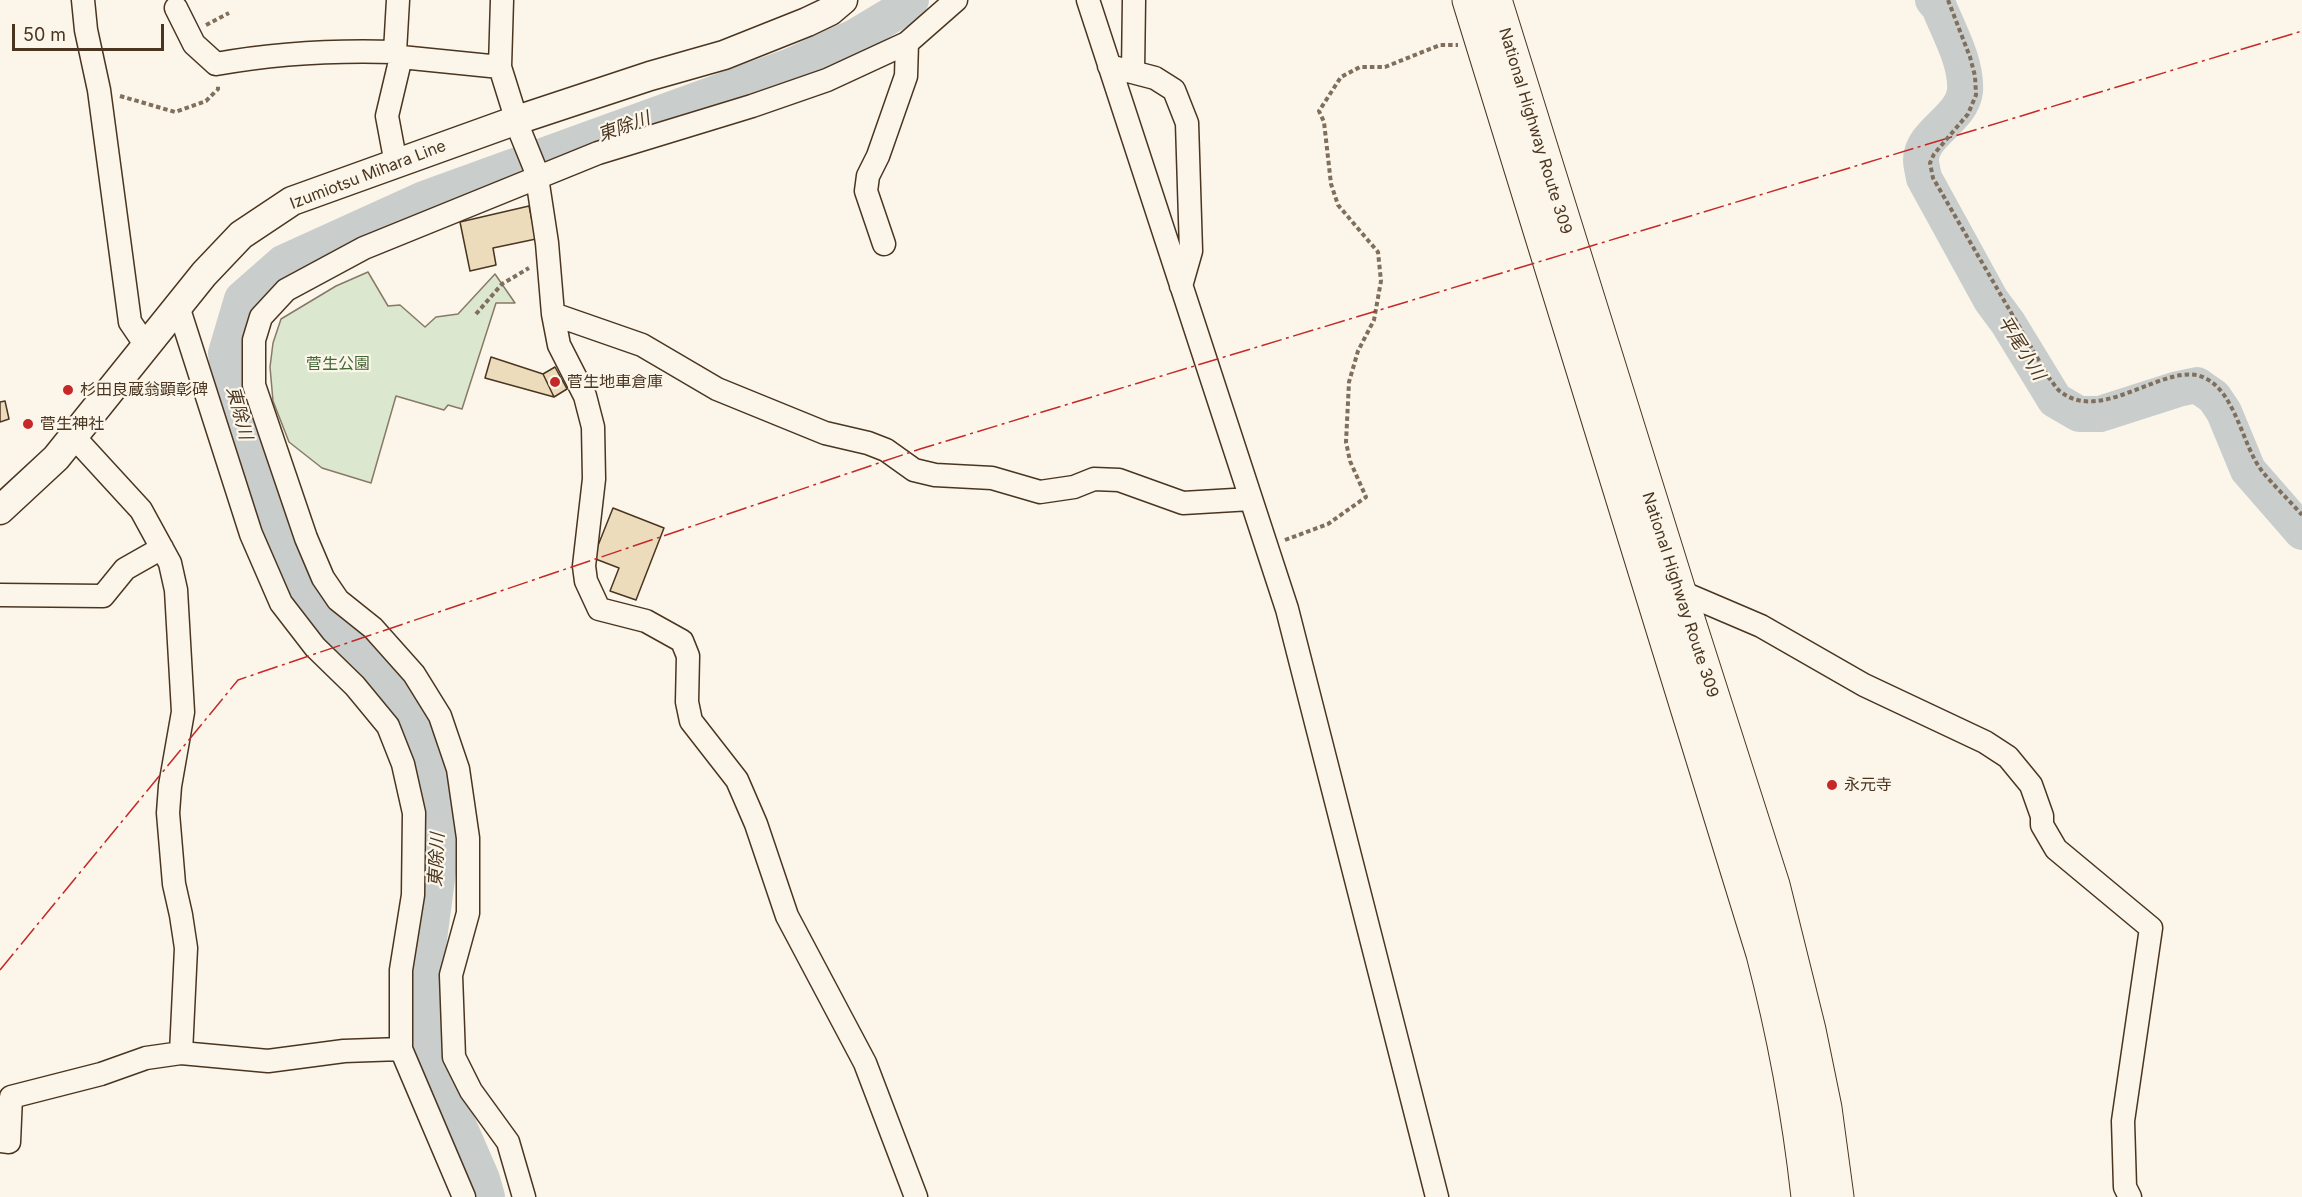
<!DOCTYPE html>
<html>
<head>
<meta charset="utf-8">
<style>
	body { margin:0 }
	#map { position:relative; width:2302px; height:1197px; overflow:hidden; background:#fbf6e9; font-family:Inter,sans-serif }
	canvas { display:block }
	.scale { position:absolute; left:12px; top:24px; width:152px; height:27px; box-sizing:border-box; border:3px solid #4a3520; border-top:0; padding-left:8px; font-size:18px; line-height:21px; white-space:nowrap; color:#4a3520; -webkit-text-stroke:4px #fbf6e9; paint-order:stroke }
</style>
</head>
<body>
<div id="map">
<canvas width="2302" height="1197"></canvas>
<div class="scale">50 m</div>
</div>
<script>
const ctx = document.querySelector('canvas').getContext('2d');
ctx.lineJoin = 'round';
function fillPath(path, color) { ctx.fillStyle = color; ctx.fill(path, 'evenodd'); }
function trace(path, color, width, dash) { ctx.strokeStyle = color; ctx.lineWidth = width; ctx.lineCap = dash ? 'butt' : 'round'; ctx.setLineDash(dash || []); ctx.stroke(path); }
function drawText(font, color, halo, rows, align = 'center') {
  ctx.font = font + ' Inter,"Noto Sans JP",sans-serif'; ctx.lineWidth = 4.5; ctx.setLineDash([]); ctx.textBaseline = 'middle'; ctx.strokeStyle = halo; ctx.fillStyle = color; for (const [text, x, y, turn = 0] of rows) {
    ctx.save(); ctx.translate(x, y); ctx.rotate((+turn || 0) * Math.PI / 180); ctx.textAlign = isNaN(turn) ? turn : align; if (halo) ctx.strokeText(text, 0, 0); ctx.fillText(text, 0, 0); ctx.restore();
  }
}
const green = new Path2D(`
	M368,272L388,306L400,305L425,327L436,317L458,314L495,274L515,303H496L462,409L448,405L444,410L396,396L371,483L322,468L289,442L273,401L270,367L273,343L281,319L336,286Z`);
fillPath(green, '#dce7d0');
trace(green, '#887966', 1.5);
trace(new Path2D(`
	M1933,0L1939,7C1949,32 1967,63 1965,91C1962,119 1921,133 1921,160C1921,165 1923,172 1924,178L1991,300L2008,323L2055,400L2079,414H2100L2178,389L2197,385L2214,397L2224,412L2248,470L2302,532
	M487,1197L482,1179L424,1046V977L439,864L437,788L420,733L379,673L304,592L271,515L232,398L226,353L242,299L283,263L424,199L791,66L855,37L903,8L911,0`), '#c9cecd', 36);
const building = new Path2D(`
	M529,206L536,239L493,248L496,265L470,271L460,222Z
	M491,357L543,374L554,397L485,378Z
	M555,367L567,389L554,397L543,374Z
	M5,401L9,419L0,422V402Z
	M613,508L664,528L636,600L610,591L619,568L593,558Z`);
fillPath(building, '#ecdcbc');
trace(building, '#4a3520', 1.5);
const minor = new Path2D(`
	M83,0L86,30L99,90L130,322L147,347
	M502,0L500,67L521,134L536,171L547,243L553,314L559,345L585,396L593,427L594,479L584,566L586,581L599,609L646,621L682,641L688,656L687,702L691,721L737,780L756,824L787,916L865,1063L916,1197
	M1088,0L1287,609L1437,1197
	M176,8L194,44L216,64C277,53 333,50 395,52L401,57L500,67
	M395,52L398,0
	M1109,66L1155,78L1174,90L1187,123L1191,251L1181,286
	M1133,72L1134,0
	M396,164L387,116L401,57
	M884,244L866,191L868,176L878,156L906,76L907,43
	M178,306L251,534L281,603L315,647L355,686L388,726L403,764L414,813L413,895L401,970V1049L464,1197
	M553,314L642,345L717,389L825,433L868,443L886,450L914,470L935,475L992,478L1040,492L1074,487L1094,479L1119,480L1183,503L1251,499
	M74,437L141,510L170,563L176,590L183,712L170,786L168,813L174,884L181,915L186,948L181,1053
	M1672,593L1679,591L1761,626L1864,685L1985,742L2008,757L2031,785L2042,816V825L2056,849L2151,928L2123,1121L2125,1187L2130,1197
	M0,595L103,596L125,569L162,548
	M0,1141L9,1142L11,1097L101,1074L146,1058L181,1053L268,1061L344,1051L401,1049
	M524,1197L508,1142L471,1091L454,1057L451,975L468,913V838L458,769L440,716L414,674L373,628L338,600L323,578L306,538L254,385V340L261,317L286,290L364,248L598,153L752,106L827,80L907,43L956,0`);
const major = new Path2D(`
	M0,510L56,458L204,274L241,235L292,201L517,120L650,76L724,55L807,22L830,11L843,0`);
const highway = new Path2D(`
	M1469,0L1763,954C1784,1034 1799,1115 1808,1197
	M1495,0L1679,591L1773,885L1809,1030L1825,1108L1837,1197`);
trace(minor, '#4a3520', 25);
trace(major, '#4a3520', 31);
trace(highway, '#4a3520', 35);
trace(new Path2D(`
	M1948,0L1970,57L1975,76L1976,95L1968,114L1934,154L1930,163L1933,178L2049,378C2053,382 2056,389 2061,392C2103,425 2168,359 2205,378C2236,393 2242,445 2262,471C2274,486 2289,500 2302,515
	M206,25L229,13
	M120,96L175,112L206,101L218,89V84
	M476,314L502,284L529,268
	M1285,540L1328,524L1366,497L1350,461L1346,442L1349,382L1358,351L1374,320L1381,281L1378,252L1338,205L1331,184L1324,122L1319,111L1341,77L1360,67H1385L1440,45H1458`), '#7f6f5c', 4, [4.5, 3]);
trace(minor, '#fbf6e9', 22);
trace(major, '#fbf6e9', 28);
trace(highway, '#fbf6e9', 33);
trace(new Path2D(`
	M0,970L238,680L920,449L2302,31`), '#c62828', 1.5, [21, 4.5, 3, 4.5]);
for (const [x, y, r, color] of [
	[555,382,6,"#c62828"],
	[68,390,6,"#c62828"],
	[28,424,6,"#c62828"],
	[1832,785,6,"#c62828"]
]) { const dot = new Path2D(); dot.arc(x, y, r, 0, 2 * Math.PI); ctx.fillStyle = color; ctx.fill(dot); trace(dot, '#fbf6e9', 2); }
drawText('16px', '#4a3520', '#fbf6e9', [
	["National Highway Route 309",1535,131,73],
	["Izumiotsu Mihara Line",368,175,-21],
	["National Highway Route 309",1680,595,72]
]);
drawText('16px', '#436837', '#fbf6e9', [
	["菅生公園",338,364]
]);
drawText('16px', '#4a3520', '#fbf6e9', [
	["菅生地車倉庫",567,382],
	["杉田良蔵翁顕彰碑",80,390],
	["菅生神社",40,424],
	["永元寺",1844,785]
], 'left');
drawText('italic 18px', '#4a3520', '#fbf6e9', [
	["東除川",624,127,-20],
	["平尾小川",2021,348,58],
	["東除川",239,413,75],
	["東除川",437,860,-87]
]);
</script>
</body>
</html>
